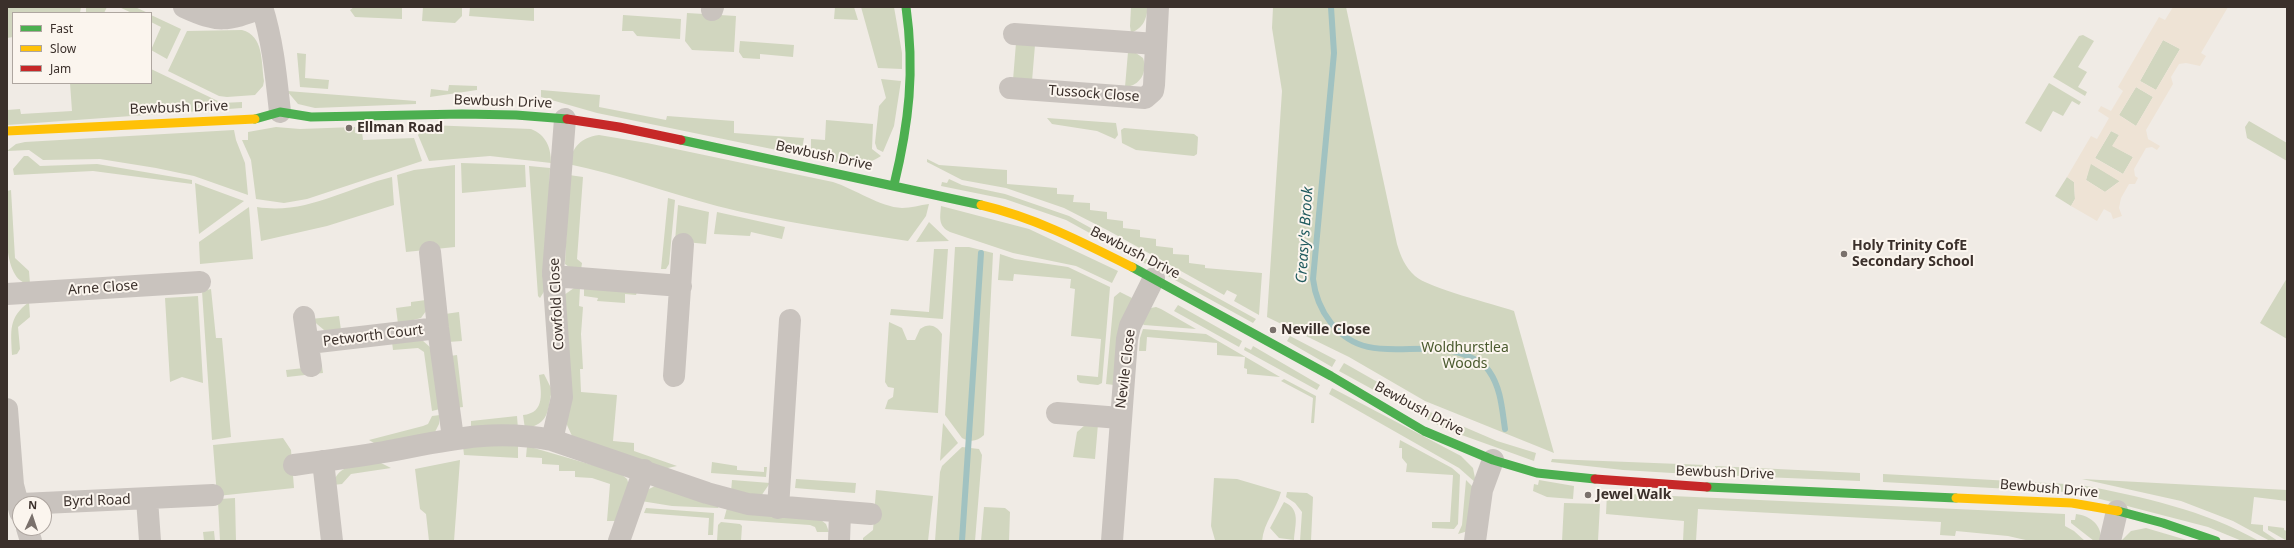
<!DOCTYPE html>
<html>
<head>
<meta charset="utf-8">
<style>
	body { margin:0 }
	#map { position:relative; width:2294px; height:548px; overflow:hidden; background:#f0ebe5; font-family:"Noto Sans",sans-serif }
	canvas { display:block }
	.frame { position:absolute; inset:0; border:8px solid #3b302b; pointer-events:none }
	.legend { position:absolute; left:12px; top:12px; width:140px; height:72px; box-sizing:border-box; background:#fbf5ee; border:1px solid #aea6a0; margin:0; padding:5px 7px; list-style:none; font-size:12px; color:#3b302b }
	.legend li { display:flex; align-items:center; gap:8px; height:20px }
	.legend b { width:20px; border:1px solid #aea6a0 }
	.north { position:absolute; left:12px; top:496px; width:40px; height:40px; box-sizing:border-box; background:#fbf5ee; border:1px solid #aea6a0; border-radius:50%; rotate:3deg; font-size:11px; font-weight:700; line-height:16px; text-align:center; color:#3b302b }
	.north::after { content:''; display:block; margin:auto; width:14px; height:18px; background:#7a716c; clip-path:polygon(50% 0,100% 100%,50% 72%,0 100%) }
</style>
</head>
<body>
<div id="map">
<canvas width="2294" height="548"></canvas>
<div class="frame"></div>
<ul class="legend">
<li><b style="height:5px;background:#4caf50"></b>Fast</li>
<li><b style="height:5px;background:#ffc107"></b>Slow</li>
<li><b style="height:5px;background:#c62828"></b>Jam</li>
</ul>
<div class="north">N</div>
</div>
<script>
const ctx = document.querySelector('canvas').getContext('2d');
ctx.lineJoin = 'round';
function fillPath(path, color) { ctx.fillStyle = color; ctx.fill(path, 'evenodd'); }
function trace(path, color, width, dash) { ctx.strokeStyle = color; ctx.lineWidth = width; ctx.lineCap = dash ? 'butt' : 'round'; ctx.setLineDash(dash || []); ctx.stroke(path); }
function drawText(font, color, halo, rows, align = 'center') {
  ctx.font = font + ' "Noto Sans",sans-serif'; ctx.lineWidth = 4; ctx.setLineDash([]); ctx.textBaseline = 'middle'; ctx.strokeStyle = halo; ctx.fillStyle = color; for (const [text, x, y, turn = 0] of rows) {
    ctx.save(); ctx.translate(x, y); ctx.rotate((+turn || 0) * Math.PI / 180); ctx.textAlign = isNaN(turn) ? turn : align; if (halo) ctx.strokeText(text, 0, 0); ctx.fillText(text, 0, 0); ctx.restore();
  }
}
fillPath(new Path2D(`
	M7,7H81L80,13H13V37L7,38Z
	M86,7H107L104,13H86Z
	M119,7H135L148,13H132Z
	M354,7H402V19L355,17L350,10Z
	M423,7H462V16L455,23L422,21Z
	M470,7H534V21L469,16Z
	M835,7H854L858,20L834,19Z
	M861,7H894L902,53V69L878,68Z
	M1131,7H1148C1146,20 1144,27 1131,33L1130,26Z
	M1273,7H1346L1397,244C1401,257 1405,267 1415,276C1428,288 1494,304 1514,311L1554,453L1425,401L1349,357L1267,317L1282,91L1272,28Z
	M687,13L736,16L734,52L692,50L685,41Z
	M151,15L181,29L167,59L151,50L161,27L151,22Z
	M623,15L681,19L680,39L637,36L633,31H622Z
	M242,30C264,36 261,61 264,81L263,86L255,95L227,97L219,96L168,71L187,31Z
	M2083,35L2094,41L2078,67L2087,72L2078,87L2087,92L2085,96L2053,77L2079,36Z
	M2163,40L2180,49L2156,90L2140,81Z
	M740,41L794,45L793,57L760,54V59L743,58L739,52Z
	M1016,43L1035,45L1032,81L1013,80Z
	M1128,52L1136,53L1143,58C1148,72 1140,86 1125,87Z
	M297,53L306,54L305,78L329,80L328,89L300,87Z
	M151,69L222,103L242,102V108L7,125V110L20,109L21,114L72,111L70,83H151Z
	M881,79L901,81L894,126L883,152L877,149L875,143L879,106L886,98Z
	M2049,83L2081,102L2079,105L2072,101L2063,116L2053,111L2041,132L2025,123Z
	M449,85L477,86V90L430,97L431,89L448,91Z
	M2136,87L2153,97L2136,126L2119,115Z
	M541,90L600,95L599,107L666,120L667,116L734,121V133L804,138L801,155L597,113L541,97Z
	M287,91L416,101V104L315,108L298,104Z
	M1047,118L1116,123L1118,135L1115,139L1097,131L1052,124Z
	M826,120L873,124L872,149L881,156C859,171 834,161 811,156V139L825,140Z
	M2249,121L2287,143V161L2247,138L2245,127Z
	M428,125L531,129C546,135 551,147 551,163L490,156L429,161L418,135L424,126Z
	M276,127L300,129L355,127V133L362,132L363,140L414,138L422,161L307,199L284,203L256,199L251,160L242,140H248V132Z
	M1124,128L1194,134L1198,137L1197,154L1194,156L1136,150L1122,143L1121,130Z
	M234,130L236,140L245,163L248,195L194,176L156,168L100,159L43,160L29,150L7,151L16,144L25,142Z
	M2111,131L2119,135L2113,146L2133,157L2123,174L2095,158Z
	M599,135L647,143L833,182C855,189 880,207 902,208C911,208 920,205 929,204L926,216L908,241C844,231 780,222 717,206C667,193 619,174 568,164C574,146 580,138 599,135Z
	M24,156H28L40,166L97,164L192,180V184L93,171L14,175L13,169Z
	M927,159L939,165L1007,170V184L1057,188V194L1074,195L1073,202L1090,203V210L1107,212V219L1123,221V228L1140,230V237L1156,239V246L1173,248V254L1189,255V263L1205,265V268L1262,273L1259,315L1234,301L1237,295L1227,290L1224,295L1109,231L1064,208L1006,188L962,180L927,162Z
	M461,163L525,165L526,187L462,193Z
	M2090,163L2120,181L2105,192L2086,180Z
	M455,165V247L406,252L397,175L414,170Z
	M529,166L550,168L545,290L540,298L538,296Z
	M569,175L583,177L577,259L582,263L581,270L569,267L565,264Z
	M392,177L394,205L327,226L261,241L257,207C306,215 346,188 392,177Z
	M2067,177L2074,182L2075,199L2071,206L2055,196Z
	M949,179L962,185L1005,194L1069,216L1256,319L1253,323L1066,220L1005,199L941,186L942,182L947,183Z
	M195,183L244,201L199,234Z
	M11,190L15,258L29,271L30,284C0,282 7,214 7,191Z
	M668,198L675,200L669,264L666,269H661Z
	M678,205L709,212L706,244L675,241Z
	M941,206L1029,229L1118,271L1112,283L1076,266L1013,253L950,232C938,226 940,218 941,206Z
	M249,207L253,259L200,264L199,242Z
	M717,212L785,227L782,239L751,232L750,236L714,234Z
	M929,222L949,241L916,242Z
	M955,247H969L993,253L984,435C977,442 970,442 962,438L945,415Z
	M934,249H948L943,319L890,315L891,309L929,312Z
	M1000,254L1015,259L1068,267L1110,287L1102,383L1098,385L1080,383L1077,380V375L1098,377L1101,339L1071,336L1075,289L1070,288L1071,279L1014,274L1013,281L998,280Z
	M2287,278V339L2260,323Z
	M574,288H580L579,306L583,307L581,334L583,369H580L581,392L617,395L613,441L634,443V451L677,466L663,469L572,436L567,425L564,295Z
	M584,288L637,292L636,295L625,294V303L597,301L598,298L584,296Z
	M211,289L216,338H222L231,437L212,440L202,291Z
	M1120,292L1132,298L1114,385L1106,384L1114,297Z
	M198,296L203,383L182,377L170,382L165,298Z
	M426,300V311L421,318L398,324L396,308L411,306V302Z
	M29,302L30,317L18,327L20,349L17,354L12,355C11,330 8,318 29,302Z
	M1178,305L1242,341L1239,347L1174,311Z
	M1156,307L1161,309L1196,329L1144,325L1140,322L1151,308Z
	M459,312L462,341L448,342L445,314Z
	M339,316L341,330H324L311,319Z
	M889,322L902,328L907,340H915L920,329C929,323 936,325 942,334L938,413L885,409L888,400L893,397L894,388L888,387L885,382Z
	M1143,329L1206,334L1280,377L1247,374V369L1244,368L1245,357L1217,355V343L1147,337L1146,351H1139L1140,338Z
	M1290,336L1336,360L1332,367L1287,341Z
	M422,340L431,348L440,409L432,411L424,352L418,348L393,350L392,342Z
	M1253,346L1320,385L1317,390L1244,350L1245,347L1251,350Z
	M457,355L463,407L455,408L450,356Z
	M1344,363L1434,414L1497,441L1536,453L1534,461L1445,429L1339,371Z
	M322,366L323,373L287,377L286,370Z
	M544,374L552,390C547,412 550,423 525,429L523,415C546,413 541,391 539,375Z
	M1284,379L1316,396L1314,423H1311L1313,398L1281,381Z
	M1332,388L1461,456L1473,468L1476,483L1459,468L1329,394Z
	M440,415L439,424L435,432L379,446L369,440L423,426L428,424L432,416Z
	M517,416L518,429L471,427V421Z
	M943,423L958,443L940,461Z
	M1098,424L1095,459L1073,457L1077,432L1085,425Z
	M283,438L291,450L294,488L217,496L213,445Z
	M1400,440L1452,468L1460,475L1458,524L1454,529L1432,528V522H1450L1453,475L1406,472L1407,464L1402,458V448H1399Z
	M476,444L518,446V458L464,455L463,446Z
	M527,446L620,473L627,479L629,485L616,521H607L610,484L592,478L575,477V471H559V465L542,464V458L526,457Z
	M962,447L979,449L982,455L975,541H935L940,472L942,466Z
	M1552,459L1705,465V475L1623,470L1551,462Z
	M460,460L454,541H429L426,514L420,509L415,469Z
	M379,462L391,468L351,474L342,484L333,485C337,463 361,465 379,462Z
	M712,462L737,466V470L764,472V467H767L766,477L711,473Z
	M1715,466L1860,473V481L1715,475Z
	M1883,474L2066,484L2065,492L1883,482Z
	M1214,478L1237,479L1281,492C1276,510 1264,522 1262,541L1215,540L1211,526Z
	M796,479L856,483L855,493L795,488Z
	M2082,479L2287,490V501L2254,497L2251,524L2263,525V531L2278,541H2270L2233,521L2181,501Z
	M732,480L770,483L761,496L731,492Z
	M1466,480L1475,489L1468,531L1458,534L1462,525Z
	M1539,480L1574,486L1573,499L1547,497L1533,491L1534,484L1538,485Z
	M2081,485C2143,497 2204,510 2259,541H2242L2208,527L2081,494Z
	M655,486L719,506L718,508L672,506L641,501L649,489Z
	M876,490L933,496L928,541H863V538L873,530Z
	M1287,492L1307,493L1313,497L1311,541H1300L1302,512L1295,503L1286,497Z
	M1607,493L2065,514V526L2074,531L2085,541H2030L2008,536L1956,531L1955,536L1940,535L1941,522L1698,509L1696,541H1683L1684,521L1606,514Z
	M235,498L236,541H220L218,502L220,499Z
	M1284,502C1301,509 1295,524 1294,540L1279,538L1270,528Z
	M1564,503L1600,504L1598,541H1562Z
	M984,507L1005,508L1010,512L1009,541H981Z
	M646,508L714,513L713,535H708L709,518L644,513Z
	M727,508L821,520L826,524L829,532H817L815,527L810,525L724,519Z
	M2076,514C2091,516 2102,525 2101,541H2094L2071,523V520H2075Z
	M721,522L740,524L742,526L741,541H717L718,525Z
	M2268,526L2284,528V530L2287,531V541L2268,530Z
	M2146,528L2190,541H2121L2131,531Z
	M214,531L215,541H204L203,532Z`), '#d1d6bf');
fillPath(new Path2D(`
	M2173,7H2228L2201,53L2206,56L2200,66L2186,63L2179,64L2171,77L2173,84L2146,130L2148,139L2160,146L2157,150L2152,147L2146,148L2134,169L2135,176L2138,178L2135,184H2129L2121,198L2119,208L2122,216L2113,219L2111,213L2104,209L2097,221L2071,206L2075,199L2074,182L2067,177L2091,136L2097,139L2109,118L2098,111L2101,106L2111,111L2123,91L2118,87L2159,17L2165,20ZM2163,40L2180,49L2156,90L2140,81ZM2136,87L2153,97L2136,126L2119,115ZM2111,131L2119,135L2112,146L2133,157L2123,174L2095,158ZM2091,164L2119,181H2120L2105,192L2086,180Z`), '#eee3d5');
trace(new Path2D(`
	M1331,7L1334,53L1313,279C1315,296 1320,309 1331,323C1369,371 1423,334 1470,357C1477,360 1485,364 1489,371C1501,388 1502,409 1505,429
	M962,541L981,253`), '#a1c2c1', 6);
trace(new Path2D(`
	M184,7C219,23 226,21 262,8
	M262,7C273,42 276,76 280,112
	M712,10L713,7
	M1014,34L1156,44
	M1010,88L1145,98L1153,91L1154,85L1158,7
	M565,119L553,272L562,397L552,440L707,493L748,504L871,514
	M430,252L438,328L453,438
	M553,276L681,286
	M7,294L200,282
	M304,317L311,366
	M309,343L438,328
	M674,376L683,244
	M7,409L13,485L20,512
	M1057,413L1120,418
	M323,461L332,541
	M294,465C324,461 354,457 384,452C444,441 491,428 552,440
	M147,499L150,541
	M22,504L213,495
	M778,508L790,320
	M27,528L31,541
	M619,541L644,470
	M839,541L840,513
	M1112,541L1127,339L1130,326L1154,278
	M1475,541L1482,490L1493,460
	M2110,541L2117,511`), '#c9c3be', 22);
trace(new Path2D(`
	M255,119L280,112L311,117L462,114L516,115L567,119
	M681,140L981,205
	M894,185C909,123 915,71 906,7
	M1132,267L1331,376L1424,431L1493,460L1537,473L1595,479
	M1707,487L1956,498
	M2118,511L2163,523L2216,541`), '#4caf50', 9);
trace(new Path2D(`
	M7,131L255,119
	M981,205C1036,218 1082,242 1132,267
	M1956,498L2072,503L2118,511`), '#ffc107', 9);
trace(new Path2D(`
	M567,119L619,127L681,140
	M1595,479L1707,487`), '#c62828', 9);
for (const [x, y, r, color] of [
	[349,128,4,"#7a716c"],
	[1844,254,4,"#7a716c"],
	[1273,330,4,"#7a716c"],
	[1588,495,4,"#7a716c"]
]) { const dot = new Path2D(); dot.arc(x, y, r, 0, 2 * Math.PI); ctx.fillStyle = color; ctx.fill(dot); trace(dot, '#fbf5ee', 1.5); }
drawText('14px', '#3b302b', '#fbf5ee', [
	["Tussock Close",1094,94,4],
	["Bewbush Drive",503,102,2],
	["Bewbush Drive",179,108,-2],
	["Bewbush Drive",824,156,12],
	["Bewbush Drive",1135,253,27],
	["Arne Close",103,288,-4],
	["Cowfold Close",557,304,-93],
	["Petworth Court",373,336,-7],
	["Nevile Close",1126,369,-83],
	["Bewbush Drive",1419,409,28],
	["Bewbush Drive",1725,473,2],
	["Bewbush Drive",2049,489,5],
	["Byrd Road",97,501,-2]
]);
drawText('bold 14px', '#3b302b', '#fbf5ee', [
	["Ellman Road",357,128],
	["Holy Trinity CofE",1852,246],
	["Secondary School",1852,262],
	["Neville Close",1281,330],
	["Jewel Walk",1596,495]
], 'left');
drawText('14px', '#4a5a2e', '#fbf5ee', [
	["Woldhurstlea",1465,348],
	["Woods",1465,364]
]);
drawText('italic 15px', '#1f5a5e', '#fbf5ee', [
	["Creasy's Brook",1305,235,-86]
]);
</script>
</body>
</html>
